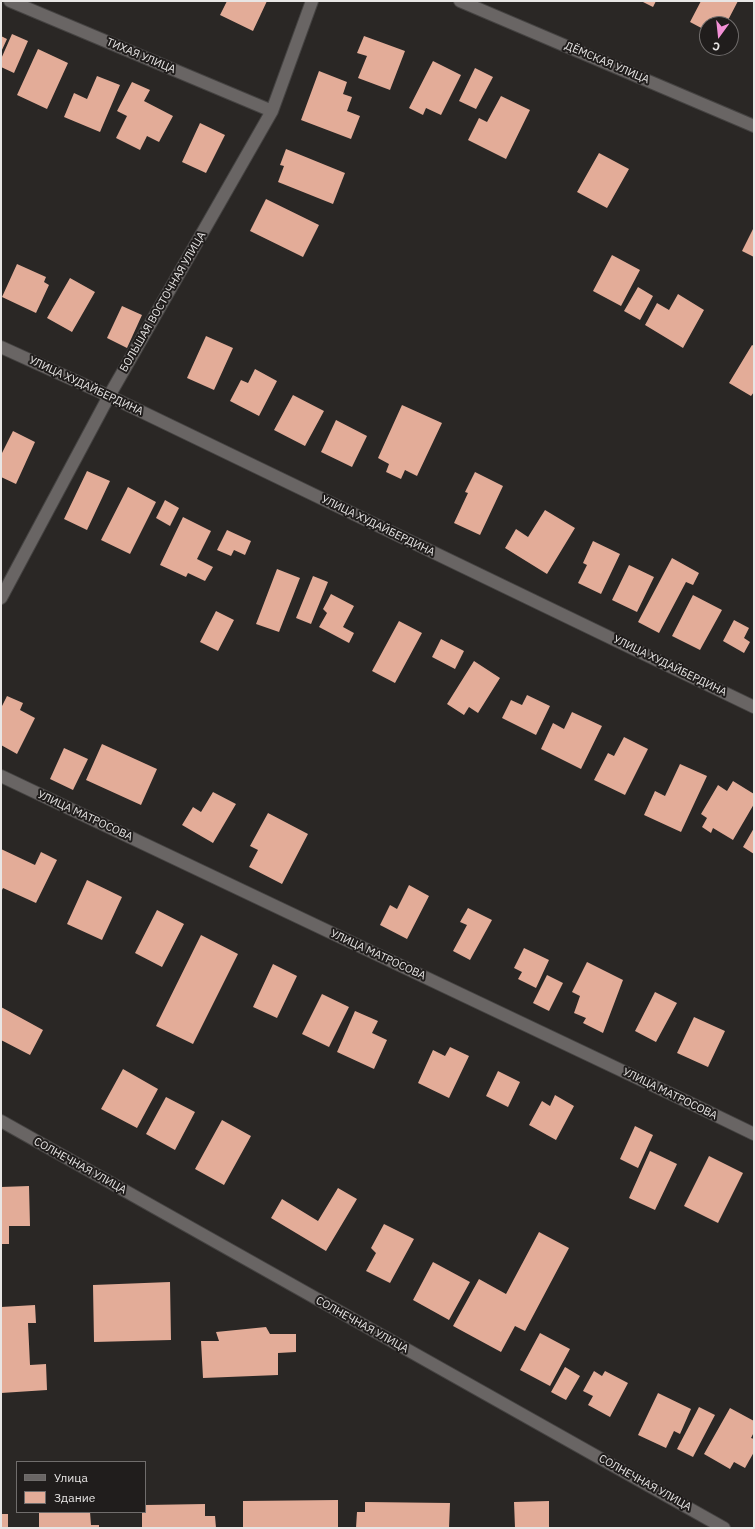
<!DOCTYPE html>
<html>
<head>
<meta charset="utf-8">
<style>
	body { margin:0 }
	#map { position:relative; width:755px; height:1529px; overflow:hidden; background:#2a2725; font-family:"IBM Plex Sans",sans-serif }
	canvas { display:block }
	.frame { position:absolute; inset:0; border:2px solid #e8e6e5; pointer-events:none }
	.legend { position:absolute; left:16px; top:1461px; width:130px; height:52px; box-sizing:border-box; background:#201d1c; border:1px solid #706d6c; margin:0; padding:5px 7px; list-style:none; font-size:12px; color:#e8e6e5 }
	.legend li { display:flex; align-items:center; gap:8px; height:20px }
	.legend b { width:20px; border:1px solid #706d6c }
	.north { position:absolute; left:699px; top:16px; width:40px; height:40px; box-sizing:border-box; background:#201d1c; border:1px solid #706d6c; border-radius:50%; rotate:195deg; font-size:11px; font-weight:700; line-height:16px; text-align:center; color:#e8e6e5 }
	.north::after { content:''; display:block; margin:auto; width:14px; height:18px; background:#f391d6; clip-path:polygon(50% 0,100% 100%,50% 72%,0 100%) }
</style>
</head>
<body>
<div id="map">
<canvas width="755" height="1529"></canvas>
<div class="frame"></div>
<ul class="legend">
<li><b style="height:5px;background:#696564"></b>Улица</li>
<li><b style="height:11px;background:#e3ac98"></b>Здание</li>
</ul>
<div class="north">С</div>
</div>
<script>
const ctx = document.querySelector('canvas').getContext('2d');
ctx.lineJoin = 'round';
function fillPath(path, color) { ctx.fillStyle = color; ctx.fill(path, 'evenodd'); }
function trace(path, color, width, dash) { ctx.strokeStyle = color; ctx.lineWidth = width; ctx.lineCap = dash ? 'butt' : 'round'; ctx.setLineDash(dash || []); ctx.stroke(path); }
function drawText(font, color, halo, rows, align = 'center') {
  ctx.font = font + ' "IBM Plex Sans",sans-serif'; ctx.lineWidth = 4; ctx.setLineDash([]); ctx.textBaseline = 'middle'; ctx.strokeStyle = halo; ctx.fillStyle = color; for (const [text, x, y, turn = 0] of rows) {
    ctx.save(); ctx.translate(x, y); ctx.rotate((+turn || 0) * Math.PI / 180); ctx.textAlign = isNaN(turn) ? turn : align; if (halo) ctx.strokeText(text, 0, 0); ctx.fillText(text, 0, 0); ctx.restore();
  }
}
fillPath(new Path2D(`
	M227,1H267L253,31L220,15Z
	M641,1H656L653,7Z
	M701,1H738L726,24H707V31L690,22Z
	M12,34L28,41L14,73L1,67V59Z
	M1,36L7,39L1,52Z
	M364,36L405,51L390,90L358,78L367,56L357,53Z
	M38,49L68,63L47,109L17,95Z
	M433,61L461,75L441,115L426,108L423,115L409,108Z
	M475,68L493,77L476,109L459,101Z
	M319,71L347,82L343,94L352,97L347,111L360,116L351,139L301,120Z
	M97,76L120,85L100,132L64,117L74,93L87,99Z
	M132,82L150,90L144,101L173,116L159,142L147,136L140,150L116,138L127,116L117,111Z
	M501,96L530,110L506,159L468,140L479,118L487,122Z
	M200,123L225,135L206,173L182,162Z
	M286,149L345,173L333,204L278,182L284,166L280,165Z
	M599,153L629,169L607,208L577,192Z
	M266,199L319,225L303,257L250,231Z
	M754,227V257L742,251Z
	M612,255L640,270L621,306L593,291Z
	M17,264L46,277L44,282L49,285L36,313L2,297Z
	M70,278L95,292L72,332L47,318Z
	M638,287L653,296L640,320L624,311Z
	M678,294L704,310L683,348L645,325L657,303L669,310Z
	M122,306L142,315L127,348L107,338Z
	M206,336L233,348L214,390L187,378Z
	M752,345L754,346V392L751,396L729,383Z
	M255,369L277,381L259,416L230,401L241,380L248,383Z
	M293,395L324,411L305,446L274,430Z
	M402,405L442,423L417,476L405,470L401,479L386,472L389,464L378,458Z
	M336,420L367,436L352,467L321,452Z
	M13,431L35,442L16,484L1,477V455Z
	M87,471L110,481L87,530L64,519Z
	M475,472L503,486L480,535L454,523L468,493L465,492Z
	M128,487L156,502L130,554L101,540Z
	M165,500L179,508L170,526L156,518Z
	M545,510L575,528L547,574L505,548L516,529L528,537Z
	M183,517L211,531L197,559L213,567L205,581L188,573L186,577L160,565Z
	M227,530L251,541L245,555L234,550L231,556L217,550Z
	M593,541L620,554L601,594L578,583L587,565L583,563Z
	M672,558L699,573L693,585L686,582L659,633L638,622Z
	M629,565L654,577L637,612L612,600Z
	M277,569L300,578L279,632L256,624Z
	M313,576L328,582L311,624L296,618Z
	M331,594L354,606L343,627L354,633L349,643L319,627L327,613L323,609Z
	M693,595L722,610L700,650L672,636Z
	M216,611L234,620L218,651L200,642Z
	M734,620L749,628L744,638L750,642L744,653L723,641Z
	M399,621L422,633L395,683L372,671Z
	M441,639L464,651L455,669L432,657Z
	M474,661L500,678L478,713L469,707L464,715L447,704Z
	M527,695L550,706L536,735L502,718L511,700L522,705Z
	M7,696L23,703L20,710L35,718L17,754L1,745V708Z
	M572,712L602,726L581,769L541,749L553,723L564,729Z
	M624,737L648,749L625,795L594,780L608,753L614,756Z
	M102,744L157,769L141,805L86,780Z
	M64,748L88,759L73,790L50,779Z
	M680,764L707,776L681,832L644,815L655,791L665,796Z
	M733,781L754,794V804L733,840L713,828L711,833L702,827L707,818L701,814L718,785L727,791Z
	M213,792L236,804L213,843L182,825L193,807L201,812Z
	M268,813L308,834L282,884L249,867L258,850L250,846Z
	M754,828V854L743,847Z
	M1,849L35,865L41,852L57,860L36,903L3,888L1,892Z
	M87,880L122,897L102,940L67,924Z
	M409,885L429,896L407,939L380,925L390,905L397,909Z
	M468,908L492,920L470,960L453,951L467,925L460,922Z
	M157,910L184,924L162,967L135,953Z
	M201,935L238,954L193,1044L156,1026Z
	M524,948L549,960L536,988L518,979L522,972L514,968Z
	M587,962L623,980L603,1033L583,1023L586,1018L574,1013L580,996L572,992Z
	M273,964L297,976L277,1018L253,1007Z
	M547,975L563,983L549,1011L533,1003Z
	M655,992L677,1003L656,1042L635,1031Z
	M322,994L349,1007L329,1047L302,1034Z
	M1,1007L43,1030L30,1055L1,1040Z
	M355,1011L378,1021L372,1033L387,1040L374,1069L337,1052Z
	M694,1017L725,1031L708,1067L677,1053Z
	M450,1047L469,1056L449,1098L418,1083L433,1050L445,1056Z
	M123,1069L158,1089L137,1128L101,1109Z
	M498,1071L520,1082L508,1107L486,1096Z
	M555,1095L574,1106L556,1140L529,1125L542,1101L550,1106Z
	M166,1097L195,1112L175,1150L146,1134Z
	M222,1120L251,1136L224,1185L195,1169Z
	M635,1126L653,1135L638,1168L620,1159Z
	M650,1151L677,1164L655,1210L629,1198Z
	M709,1156L743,1173L718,1223L684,1206Z
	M29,1186L30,1226H9V1244H1V1187Z
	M338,1188L357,1199L326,1251L271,1218L282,1199L318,1221Z
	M384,1224L414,1239L390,1283L366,1271L376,1253L371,1248Z
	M539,1232L569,1248L525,1331L515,1326L501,1352L453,1326L479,1279L506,1294Z
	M433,1262L470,1282L449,1320L413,1300Z
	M170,1282L171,1340L94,1342L93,1285Z
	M35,1305L36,1323H28L30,1365L46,1364L47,1390L1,1393V1307Z
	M266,1327L270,1334H296V1352L278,1353V1375L203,1378L201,1341H219L216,1332Z
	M540,1333L570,1349L550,1386L520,1370Z
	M565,1367L580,1376L566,1400L551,1392Z
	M594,1371L602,1376L605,1371L628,1383L610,1417L588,1405L593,1396L583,1391Z
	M658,1393L691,1409L680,1434L674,1431L666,1448L638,1435Z
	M699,1407L715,1415L693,1457L677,1449Z
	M730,1408L754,1421V1432L751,1438L754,1439V1452L745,1468L734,1462L730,1469L704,1454Z
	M338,1500V1528H243V1501Z
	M549,1501V1528H515L514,1502Z
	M365,1502L450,1503L449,1528H356L357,1512H365Z
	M205,1504V1516H215L216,1528H142V1512H145V1505Z
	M39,1512H90L91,1525H99V1528H39Z
	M1,1514H8V1528H1Z`), '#e3ac98');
const minor = new Path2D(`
	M10,1L272,111
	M460,1L754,126
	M1,347L109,396L754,707
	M1,598L109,396L272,111L312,1
	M1,776L690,1103L754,1134
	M1,1121L724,1528`);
trace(minor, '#454342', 14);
trace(minor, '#696564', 12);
drawText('11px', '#e8e6e5', '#201d1c', [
	["ТИХАЯ УЛИЦА",141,56,23],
	["ДЁМСКАЯ УЛИЦА",607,63,23],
	["БОЛЬШАЯ ВОСТОЧНАЯ УЛИЦА",163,302,-60],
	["УЛИЦА ХУДАЙБЕРДИНА",86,386,25],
	["УЛИЦА ХУДАЙБЕРДИНА",378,526,26],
	["УЛИЦА ХУДАЙБЕРДИНА",670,666,26],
	["УЛИЦА МАТРОСОВА",85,816,25],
	["УЛИЦА МАТРОСОВА",378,955,25],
	["УЛИЦА МАТРОСОВА",670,1094,26],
	["СОЛНЕЧНАЯ УЛИЦА",80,1166,29],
	["СОЛНЕЧНАЯ УЛИЦА",362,1325,29],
	["СОЛНЕЧНАЯ УЛИЦА",645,1483,29]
]);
</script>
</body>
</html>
